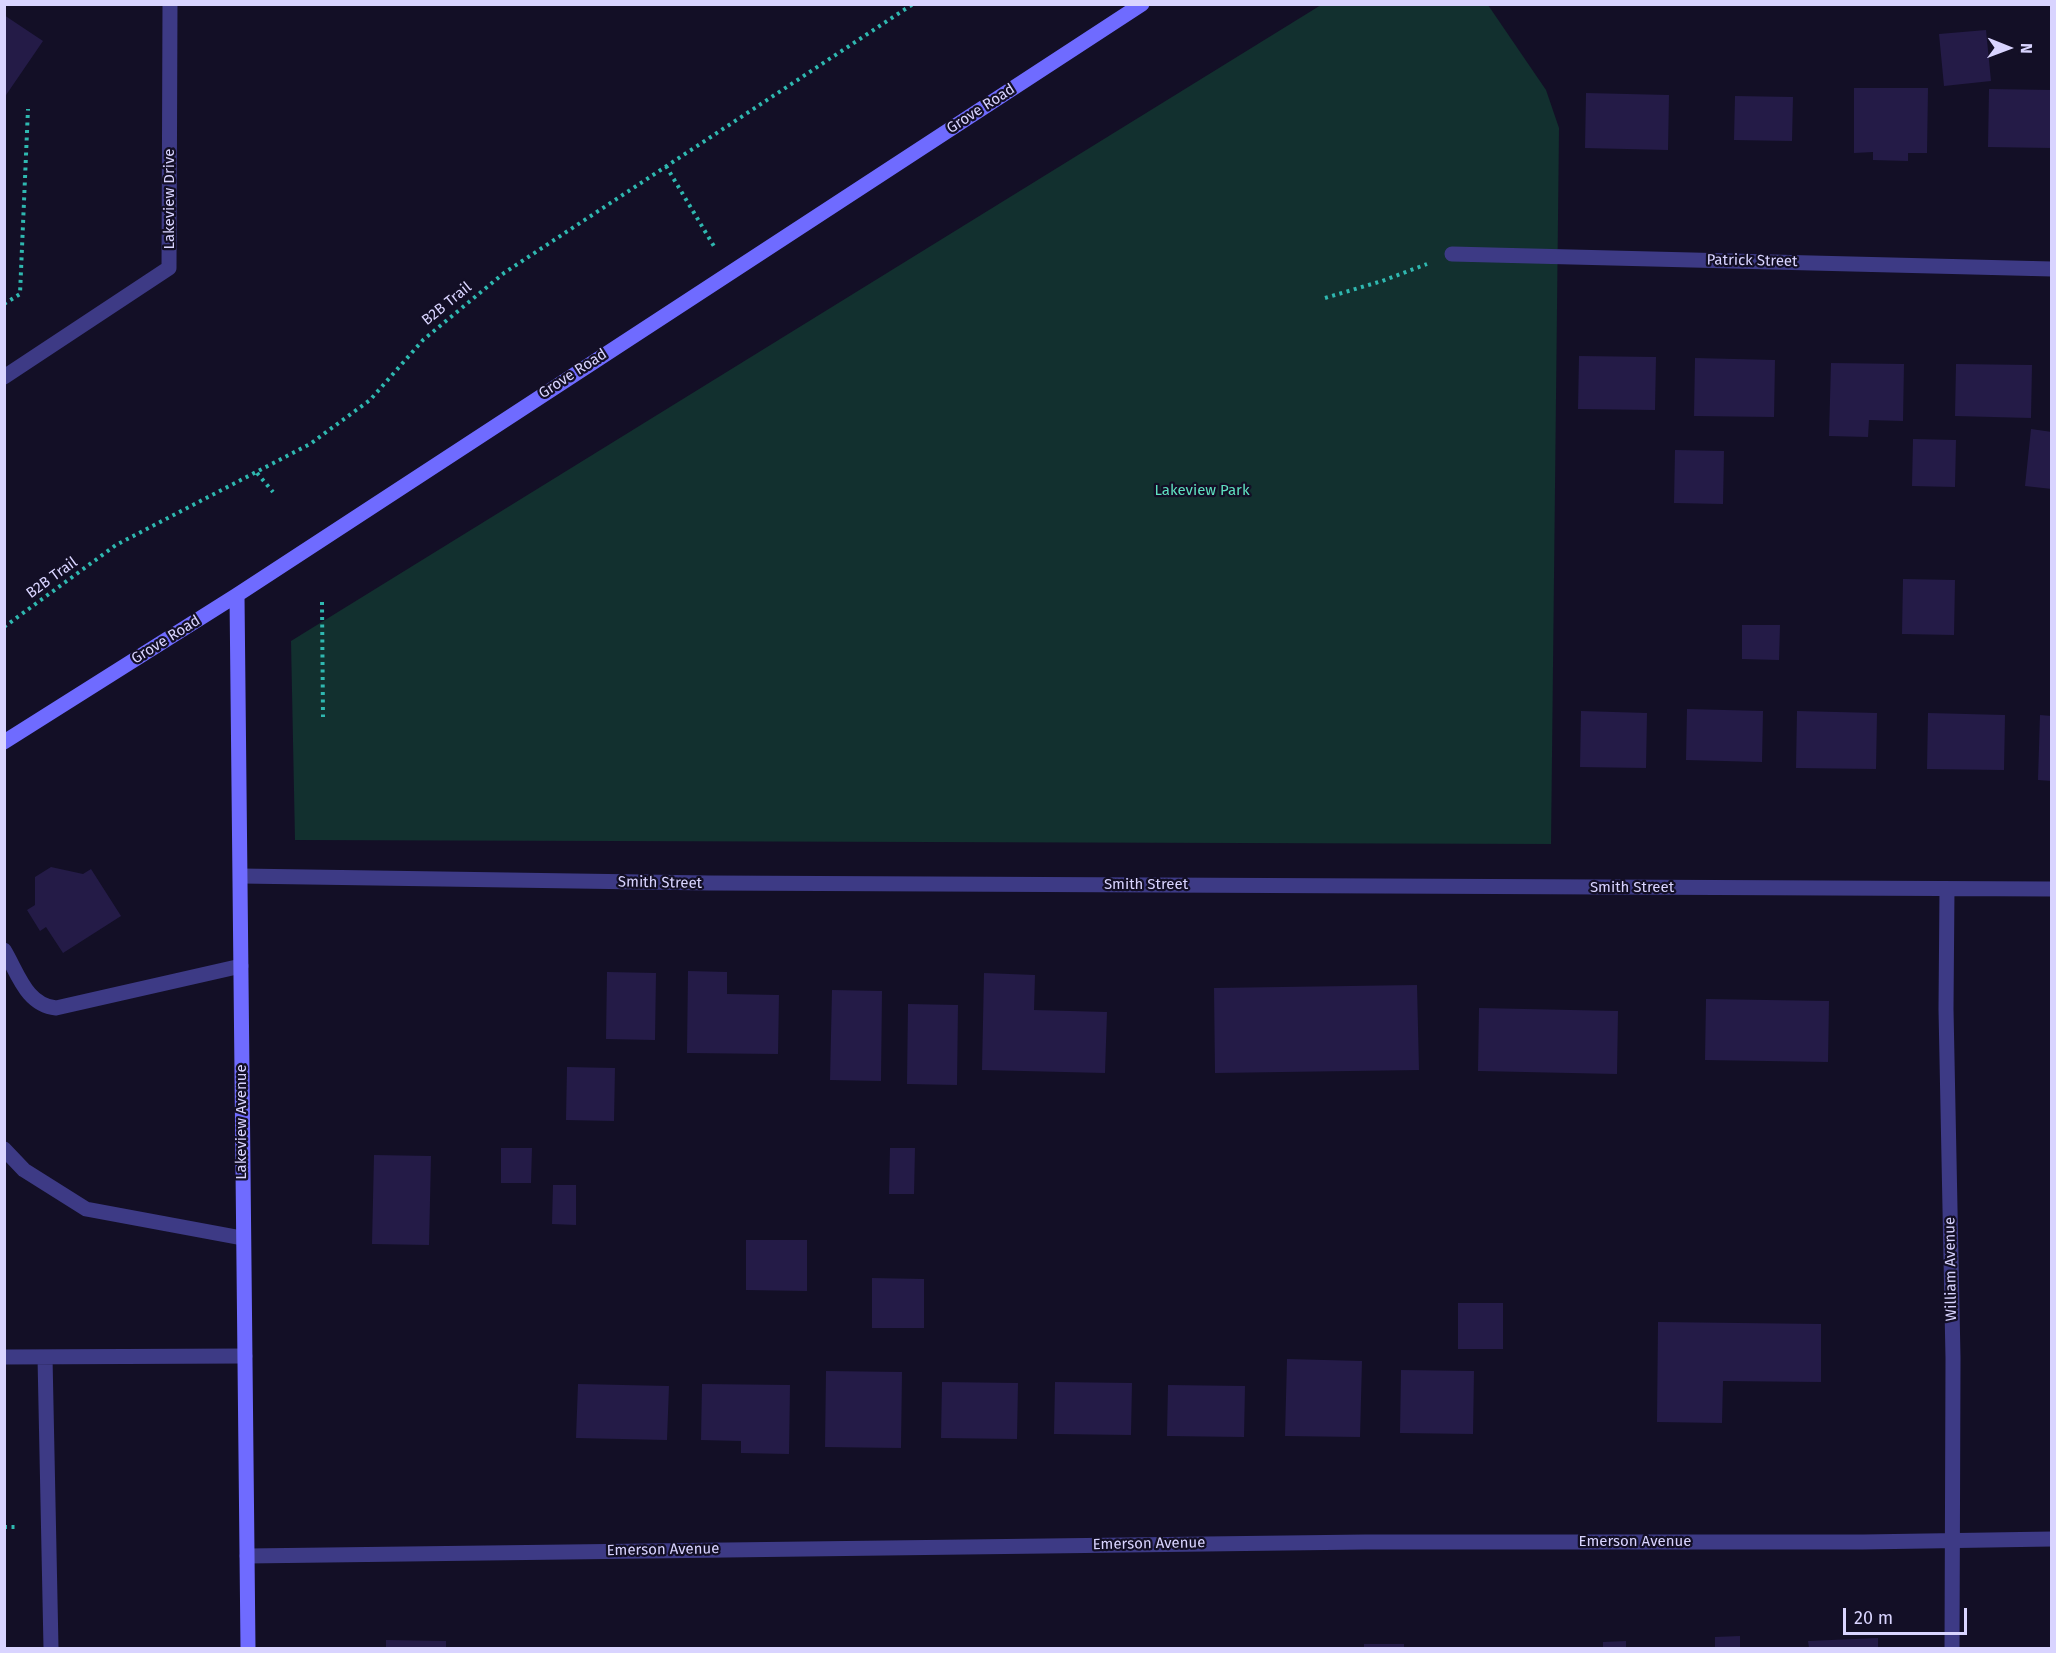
<!DOCTYPE html>
<html>
<head>
<meta charset="utf-8">
<style>
	body { margin:0 }
	#map { position:relative; width:2056px; height:1653px; overflow:hidden; background:#130f26; font-family:"Fira Sans",sans-serif }
	canvas { display:block }
	.frame { position:absolute; inset:0; border:6px solid #d9d4ff; pointer-events:none }
	.north { position:absolute; left:1978px; top:18px; width:60px; height:60px; -webkit-text-stroke:4px #130f26; paint-order:stroke; rotate:91deg; font-size:16px; font-weight:700; line-height:24px; text-align:center; color:#d9d4ff }
	.north::after { content:''; display:block; margin:auto; width:21px; height:27px; background:#d9d4ff; clip-path:polygon(50% 0,100% 100%,50% 72%,0 100%) }
	.scale { position:absolute; left:1843px; top:1608px; width:124px; height:27px; box-sizing:border-box; border:3px solid #d9d4ff; border-top:0; padding-left:8px; font-size:18px; line-height:21px; white-space:nowrap; color:#d9d4ff; -webkit-text-stroke:4px #130f26; paint-order:stroke }
</style>
</head>
<body>
<div id="map">
<canvas width="2056" height="1653"></canvas>
<div class="frame"></div>
<div class="north">N</div>
<div class="scale">20 m</div>
</div>
<script>
const ctx = document.querySelector('canvas').getContext('2d');
ctx.lineJoin = 'round';
function fillPath(path, color) { ctx.fillStyle = color; ctx.fill(path, 'evenodd'); }
function trace(path, color, width, dash) { ctx.strokeStyle = color; ctx.lineWidth = width; ctx.lineCap = dash ? 'butt' : 'round'; ctx.setLineDash(dash || []); ctx.stroke(path); }
function drawText(font, color, halo, rows, align = 'center') {
  ctx.font = font + ' "Fira Sans",sans-serif'; ctx.lineWidth = 4.5; ctx.setLineDash([]); ctx.textBaseline = 'middle'; ctx.strokeStyle = halo; ctx.fillStyle = color; for (const [text, x, y, turn = 0] of rows) {
    ctx.save(); ctx.translate(x, y); ctx.rotate((+turn || 0) * Math.PI / 180); ctx.textAlign = isNaN(turn) ? turn : align; if (halo) ctx.strokeText(text, 0, 0); ctx.fillText(text, 0, 0); ctx.restore();
  }
}
fillPath(new Path2D(`
	M1321,5H1488L1546,90L1559,128L1551,844L295,840L291,641Z`), '#12302f');
fillPath(new Path2D(`
	M4,15L43,41L4,98Z
	M1986,30L1991,81L1944,86L1939,34Z
	M1854,88H1928L1927,153H1908V161L1873,160V152L1854,153Z
	M1989,89L2052,90V148L1988,147Z
	M1586,93L1669,95L1668,150L1585,148Z
	M1735,96L1793,97L1792,141L1734,140Z
	M1579,356L1656,357L1655,410L1578,409Z
	M1695,358L1775,360L1774,417L1694,416Z
	M1831,363L1904,364L1903,421L1869,420L1868,437L1829,436Z
	M1956,364L2032,365L2031,418L1955,416Z
	M2031,429L2052,432V489L2025,486Z
	M1913,439L1956,440L1955,487L1912,486Z
	M1675,450L1724,451L1723,504L1674,503Z
	M1903,579L1955,580L1954,635L1902,634Z
	M1742,625H1780L1779,660L1742,659Z
	M1687,709L1763,711L1762,762L1686,760Z
	M1581,711L1647,713L1646,768L1580,767Z
	M1797,711L1877,713L1876,769L1796,768Z
	M1928,713L2005,715L2004,770L1927,769Z
	M2040,715L2052,716V781L2038,780Z
	M51,867L83,874L91,869L121,916L63,953L46,927L40,931L27,910L35,905V877Z
	M688,971L727,972V994L779,995L778,1054L687,1053Z
	M607,972L656,973L655,1040L606,1039Z
	M984,973L1035,975L1034,1010L1107,1012L1105,1073L982,1070Z
	M1417,985L1419,1070L1215,1073L1214,988Z
	M832,990L882,991L881,1081L830,1080Z
	M1706,999L1829,1001L1828,1062L1705,1060Z
	M908,1004L958,1005L957,1085L907,1084Z
	M1479,1008L1618,1011L1617,1074L1478,1071Z
	M567,1067L615,1068L614,1121L566,1120Z
	M501,1148H532L531,1183H501Z
	M890,1148H915L914,1194H889Z
	M374,1155L431,1156L429,1245L372,1244Z
	M553,1185H576V1225L552,1224Z
	M746,1240H807V1291L746,1290Z
	M872,1278L924,1279V1328H872Z
	M1458,1303H1503V1349H1458Z
	M1658,1322L1821,1324V1382L1723,1381L1722,1423L1657,1422Z
	M1287,1359L1362,1361L1360,1437L1285,1436Z
	M1401,1370L1474,1371L1473,1434L1400,1433Z
	M826,1371L902,1372L901,1448L825,1447Z
	M942,1382L1018,1383L1017,1439L941,1438Z
	M1055,1382L1132,1383L1131,1435L1054,1434Z
	M578,1384L669,1386L667,1440L576,1438Z
	M702,1384L790,1385L789,1454L741,1453V1441L701,1440Z
	M1168,1385L1245,1386L1244,1437L1167,1436Z
	M1740,1636V1648H1715V1637Z
	M1878,1638V1648H1809L1808,1641Z
	M386,1640L446,1641V1648H386Z
	M1626,1641V1648H1603V1642Z
	M1364,1644H1404V1648H1364Z`), '#241b47');
trace(new Path2D(`
	M666,166L715,248
	M1325,298L1382,281L1427,264
	M4,304L20,294L28,109
	M257,473L273,492
	M322,602L323,717
	M4,627L116,545L310,444L370,400L423,340L504,273L913,4
	M4,1527H19`), '#2fb8b0', 4, [3, 4.5]);
trace(new Path2D(`
	M4,950C18,973 26,1005 56,1008L241,966
	M4,1149L24,1170L86,1209L242,1238
	M4,1357L245,1356
	M45,1357L51,1648`), '#3d3a85', 15);
trace(new Path2D(`
	M1452,254L2052,269
	M4,377L169,268L170,4
	M241,876L709,883L2052,889
	M1947,889L1946,1009L1953,1358L1952,1648
	M247,1556L1365,1542H1863L2052,1539`), '#3d3a85', 15);
trace(new Path2D(`
	M237,595L248,1648
	M4,742L237,595L1142,4`), '#6f6bff', 15);
drawText('15px', '#d9d4ff', '#130f26', [
	["Grove Road",981,109,-33],
	["Lakeview Drive",170,199,-90],
	["Patrick Street",1752,261,1],
	["B2B Trail",447,304,-39],
	["Grove Road",573,374,-33],
	["B2B Trail",52,578,-36],
	["Grove Road",166,640,-32],
	["Smith Street",660,883,1],
	["Smith Street",1146,885],
	["Smith Street",1632,888],
	["Lakeview Avenue",242,1122,-90],
	["William Avenue",1951,1269,-91],
	["Emerson Avenue",1635,1542],
	["Emerson Avenue",1149,1544,-1],
	["Emerson Avenue",663,1550,-1]
]);
drawText('15px', '#5fe0c0', '#130f26', [
	["Lakeview Park",1202,491]
]);
</script>
</body>
</html>
